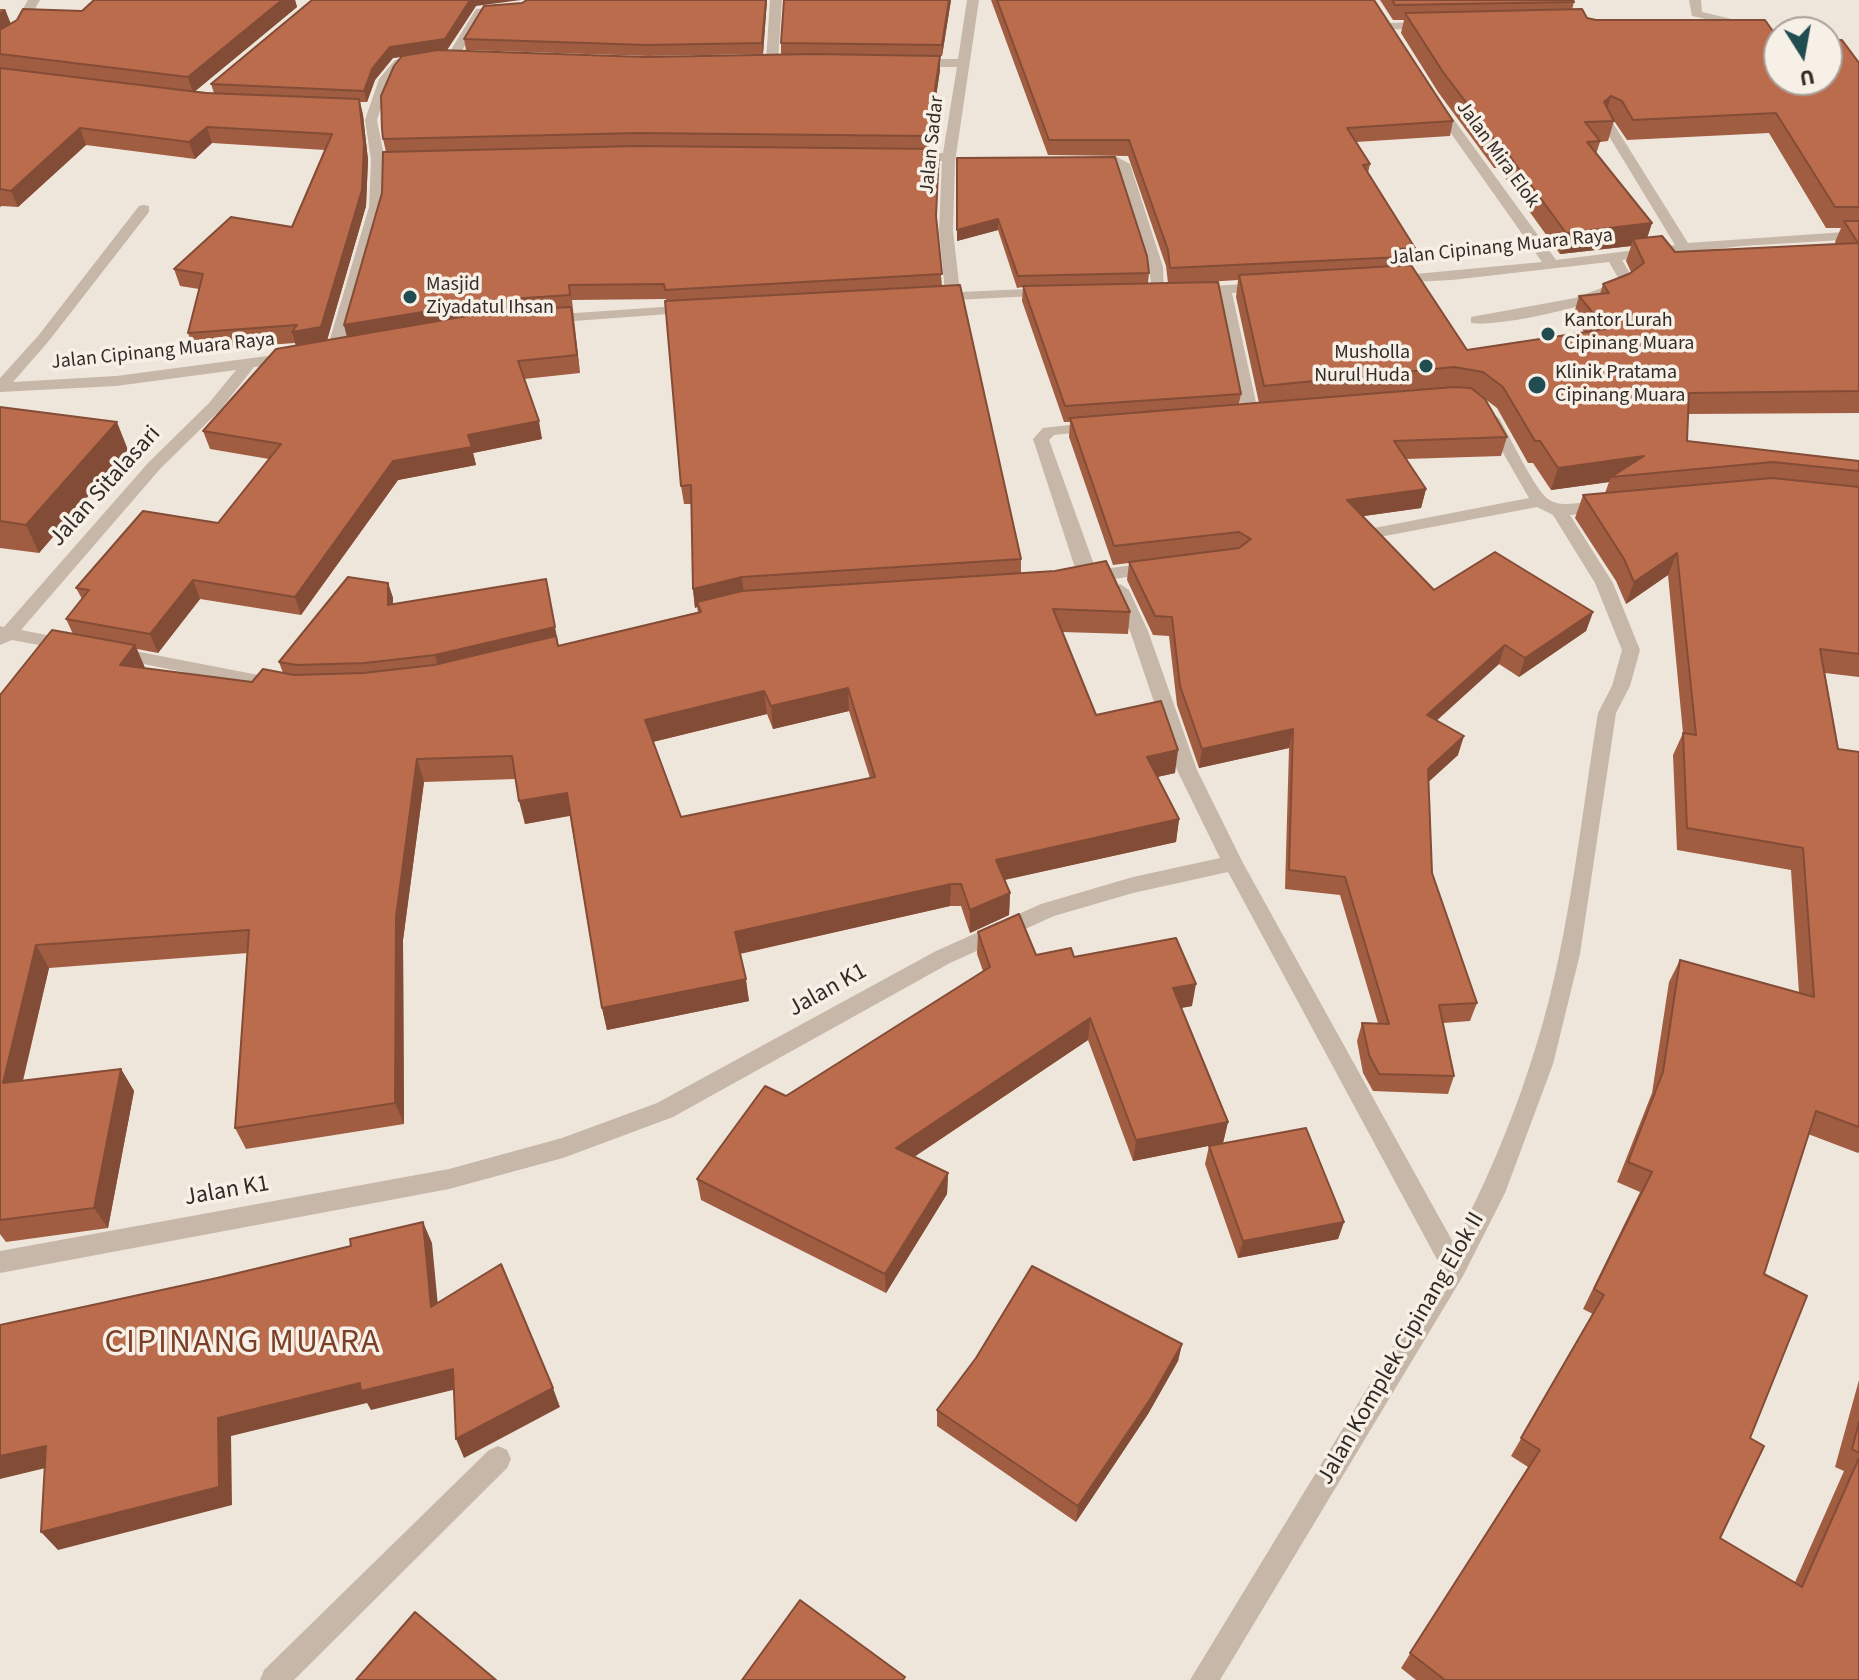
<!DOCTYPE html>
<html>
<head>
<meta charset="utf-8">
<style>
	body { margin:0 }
	#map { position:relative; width:1859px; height:1680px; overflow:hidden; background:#efe6db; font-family:"Source Sans 3",sans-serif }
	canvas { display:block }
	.north { position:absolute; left:1763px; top:16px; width:80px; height:80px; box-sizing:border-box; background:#f7f0e6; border:2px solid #a9a19a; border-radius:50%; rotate:169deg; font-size:22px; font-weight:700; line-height:32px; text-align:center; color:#332b27 }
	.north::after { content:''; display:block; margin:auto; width:28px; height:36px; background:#214c51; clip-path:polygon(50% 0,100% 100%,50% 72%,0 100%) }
</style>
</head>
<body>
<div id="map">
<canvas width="1859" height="1680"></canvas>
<div class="north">U</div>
</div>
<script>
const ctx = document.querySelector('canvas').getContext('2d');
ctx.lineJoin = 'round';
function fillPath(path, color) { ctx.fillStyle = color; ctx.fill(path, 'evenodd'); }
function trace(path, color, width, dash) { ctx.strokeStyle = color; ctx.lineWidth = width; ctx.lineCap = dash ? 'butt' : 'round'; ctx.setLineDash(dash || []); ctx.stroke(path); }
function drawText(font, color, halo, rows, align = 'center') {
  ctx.font = font + ' "Source Sans 3",sans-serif'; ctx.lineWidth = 7; ctx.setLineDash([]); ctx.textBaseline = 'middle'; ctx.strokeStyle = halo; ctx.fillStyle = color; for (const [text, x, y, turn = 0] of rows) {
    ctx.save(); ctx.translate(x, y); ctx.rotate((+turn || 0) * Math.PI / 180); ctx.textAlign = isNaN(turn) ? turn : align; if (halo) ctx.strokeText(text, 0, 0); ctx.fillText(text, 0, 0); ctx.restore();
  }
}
fillPath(new Path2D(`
	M28,0H40L21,33L0,47V37L12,28Z
	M529,0H544L522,11L484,14L457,59H449L447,56L476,9L520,5Z
	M770,0H782L778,61L772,65L766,61Z
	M967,0H979L955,162L953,231L960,292L1050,288L1055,289V295L934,301L927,297L929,294L945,292L939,231L942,161L913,160L906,156L913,152L943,153L957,67H915L909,63L915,59H958Z
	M1689,0H1701L1702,12L1787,32H1779V35L1692,16Z
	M1386,23L1430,22L1436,26L1430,30L1382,29L1380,27Z
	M412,55L416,56V62L403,66L389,83L377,120L385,160L383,207L343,349L335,354L330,352L327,349L369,207L371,160L365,120L379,79L395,60Z
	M1437,101L1441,102L1556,260L1675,245L1601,123L1607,119L1613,123L1688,243L1859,231V239L1742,246L1622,260L1635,282C1615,302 1499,328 1471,323V317L1575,298L1620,281L1609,262L1452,280L1389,283V277L1394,276L1542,262L1431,105Z
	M1115,156L1130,164L1163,267L1164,294H1154L1152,291L1149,267L1117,166H1089L1082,162L1089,158Z
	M144,205L149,206V212L48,342L13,382L116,376L290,353L298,358L290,363L254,367L221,409L160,469L21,630L77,641L80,645L77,649L71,651L12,640L0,645V626L4,627L148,463L209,403L236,370L116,386L0,392V378L38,336L139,206Z
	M1262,283L1267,284V290L1232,293L1259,416L1251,421L1243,416L1218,294L1194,295L1187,291L1194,287Z
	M691,305L696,306V312L547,323L540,319L547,315Z
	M1491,413L1499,418C1509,435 1535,490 1548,499C1567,513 1598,492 1613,507L1605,512L1570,515L1613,583L1640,650L1630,686L1616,713L1580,954L1553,1064L1505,1193L1463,1276L1220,1680H1190L1441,1267L1228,872L1133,893L1054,916L950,963L673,1117L563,1158L449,1189L0,1273V1251L449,1169L562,1138L657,1103L936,951L1041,904L1133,877L1220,858L1177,770L1130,631L1111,590L1120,584L1129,590L1148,631L1197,770L1243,863L1454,1244C1484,1187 1510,1127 1530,1065C1568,953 1579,830 1598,713L1612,686L1622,650L1595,583L1553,515L1537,507L1369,539L1361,534L1369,529L1529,498L1483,418Z
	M1096,422L1104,427L1102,430L1054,435L1049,440L1096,570L1155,562L1161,564L1164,568L1161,572L1087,583L1078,577L1033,439L1043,428Z
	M114,647L279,679L288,685L279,691L108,657L105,653Z
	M498,1446L507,1450L511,1459L507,1468L294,1680H260L264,1670L489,1450Z`), '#c6b7a8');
fillPath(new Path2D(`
	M94,0H295L297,7L195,91L214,93L211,84L476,6L447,50L646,57L781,54V43L951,0L942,56L871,55L940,56V70L928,149L936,220L942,286L1021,559V573L1130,612L1128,634L1062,632L1096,715L1175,773L1157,777L1179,819L1176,842L1004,880L1010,893L1009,915L970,933L961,906H950L740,954L749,1001L607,1030L602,1008L570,816L525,824L516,779L424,782L403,940L404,1124L246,1149L235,1128L248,953L49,968L23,1081L121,1069L134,1091L108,1228L6,1242L0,1234V695L73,634L66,619L82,599L76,588L218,523L269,459L210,449L203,431L296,346L295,343L194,350L188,333L199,289L180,286L174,269L292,227L325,150L212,143L195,159L86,145L18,207L2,206L0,207V9H5L10,24L82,11ZM401,57L383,139L386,152L382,193L344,325L347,337L327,340L366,206L368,160L363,115L360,102H367L375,80L393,58ZM666,299L681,486L684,504H691L693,589L695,608L697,607L698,612L558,646L393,604V598L388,583L279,662L283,673L252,682L145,668L137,649L158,653L200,599L301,615L398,480L476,465L473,453L542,439L524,379L580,373L572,300ZM849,711L870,778L681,817L653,742L767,714L773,729Z
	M767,0L763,54L648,56L466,50L464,39L522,3Z
	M991,0H1374L1453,121L1450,136L1356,142L1370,164L1368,173L1415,248L1412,264L1400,265V266L1467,350L1584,332L1573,317L1579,296L1600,294L1603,284L1631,272L1626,261L1631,246L1560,254L1498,168H1494L1438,92L1401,33L1404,20H1393L1380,0H1573L1574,2L1572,10L1587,18L1779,80L1859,63V413L1688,414L1687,441L1859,461V677L1825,673L1838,749L1859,752V1152L1858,1153L1808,1134L1764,1274L1750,1438L1720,1538L1795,1582L1844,1471L1835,1467L1859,1380V1680H1416L1401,1668L1528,1467L1511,1456L1593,1314L1583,1309L1640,1192L1617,1182L1652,1093L1669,982L1680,960L1799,993L1791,870L1677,850L1673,755L1683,733L1668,575L1626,604L1616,581L1575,518L1583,495L1605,493L1609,482L1551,490L1533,463H1528L1497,408L1485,399L1507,437L1501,456L1406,459L1426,489L1421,508L1363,516L1434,590L1593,612L1586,631L1519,677L1499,664L1436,720L1458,755L1428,782L1432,873L1477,1003L1470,1021L1443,1023L1454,1076L1448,1094L1373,1091L1363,1073L1357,1041L1362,1023H1378L1340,895L1285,889L1289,748L1199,768L1177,705L1169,636L1153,635L1127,580L1129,563L1113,565L1069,437L1070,422H1064L1022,301L1023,287L1017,288L998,230L957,241V158L1149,273L1148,283H1168L1166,266L1128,156L1048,155ZM1614,121L1627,140L1769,133L1826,228H1841L1835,242L1836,244L1675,252L1647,238L1652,223L1596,154L1600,142L1608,141ZM1238,280L1236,297L1259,403L1239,404L1241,394L1207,282Z
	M0,407L128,450L39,553L0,548Z
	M978,932L1036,955L1074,957L1192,1006L1181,1008L1228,1122L1223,1143L1133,1161L1088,1040L914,1157L948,1173L947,1194L886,1293L701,1200L697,1179L786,1096L983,971L977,954Z
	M1209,1146L1344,1222L1338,1239L1238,1258L1205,1164Z
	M1182,1344L1178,1361L1148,1414L1076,1522L937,1426V1410Z`), '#a15d42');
fillPath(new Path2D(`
	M282,0H295L297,7L193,93L188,77Z
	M470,0H521L476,6L447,50L393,58L375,80L367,102L364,91L372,69L390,47Z
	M766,0H767L763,54L762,43Z
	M949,0H951L942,56V45Z
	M5,9L11,24L0,34V13Z
	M940,56V70L928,150V136Z
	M1611,96L1605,116L1598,122L1604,102Z
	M359,99L363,115L368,160L366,206L326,344L297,349L292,332L321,327Z
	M207,127L212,143L195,159L189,142Z
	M80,128L86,145L18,207L11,191Z
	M998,219V230L957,241V230Z
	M1652,223L1645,244L1633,239L1631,246L1560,254L1566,233Z
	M495,300L498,315L348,340L344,325Z
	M571,307L574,325L580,373L577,355Z
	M539,421L542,439L473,453L476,465L398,480L301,615L295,597L393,461L468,435Z
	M117,422L128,450L39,553L26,525Z
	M1644,456L1611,477L1609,482L1551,490L1558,468Z
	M1426,489L1421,508L1343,519L1347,500Z
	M1677,553L1668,575L1626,604L1634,582Z
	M742,577L744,596L697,602V607L695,608L693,589Z
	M546,579L563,669L439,670L435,655Z
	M193,580L200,599L158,653L150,634Z
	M388,583L393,598L392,620L388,605Z
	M1593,612L1586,631L1519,677L1525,658Z
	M135,645L145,668L120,665Z
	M1505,645L1499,664L1422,734L1427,715Z
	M848,688L849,711L773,729L771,706Z
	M764,691L767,714L648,743L645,720Z
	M1293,729L1289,748L1199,768L1202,749Z
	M1464,736L1458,755L1422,788L1428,769Z
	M1178,750L1175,773L1144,780L1147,757Z
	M417,759L424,782L403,940L404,1124L395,1103L396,917Z
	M567,793L572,815L525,824L519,801Z
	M1179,819L1176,842L995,882L996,860Z
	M951,884L950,906L738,954L735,932Z
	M1010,893L1009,915L970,933V910Z
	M36,945L49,968L17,1104L3,1083Z
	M746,979L749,1001L607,1030L602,1008Z
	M1196,984L1192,1006L1169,1010L1173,988Z
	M1090,1018L1088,1040L896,1169V1148Z
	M121,1069L134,1091L108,1228L94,1208Z
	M1228,1122L1223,1143L1133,1161L1136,1140Z
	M948,1173L947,1194L886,1293L885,1274Z
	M423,1222L432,1243L440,1327L431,1307Z
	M1344,1222L1338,1239L1238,1258L1243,1241Z
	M1182,1344L1178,1361L1148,1414L1076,1522L1078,1506Z
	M453,1369L461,1388L371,1410L367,1403L231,1436L232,1505L58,1550L41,1532L218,1418L360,1383Z
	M553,1388L560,1407L464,1458L456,1439Z
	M46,1446L62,1464L0,1479V1456Z`), '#834c36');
const building = new Path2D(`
	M94,0H282L188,77L0,54V30L17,20L23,9L82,11Z
	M312,0H470L445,39L390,47L372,69L364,91L211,84Z
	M527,0H766L762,43L647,45L464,39L484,6L522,3Z
	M784,0H949L942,45L781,43Z
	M997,0H1374L1453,121L1347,128L1370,164L1363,165L1415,248L1397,249L1401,257L1170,268L1168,250L1129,140H1049Z
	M1392,0H1573L1574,2L1395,5Z
	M1582,9L1587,18L1596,20H1765L1779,40V80H1827V41L1842,40L1859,63V207H1835L1776,113L1633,120L1622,101L1611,96L1604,102L1614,121L1585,122L1600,141L1587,142L1652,223L1566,233L1503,147H1500L1443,72L1405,13Z
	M438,50L646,57L813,54L940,56L928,136L638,133L383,139L382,129L381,96L394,66L402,56Z
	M0,68L206,93L359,99L364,144L362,190L321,327L292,332L297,325L188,333L203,274L174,269L231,217L292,227L332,134L207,127L189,142L80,128L11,191L0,189Z
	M638,146L939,149L936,216L942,274L665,290L664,284L569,285L570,295L495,300L344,325L382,193L383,152Z
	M1115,157L1147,256L1149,273L1018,276L998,219L957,230V158Z
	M1844,221H1859V391L1689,393L1687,441L1859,461V471L1773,462L1611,477L1644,456L1558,468L1540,441H1535L1503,387L1483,372L1454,367L1264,386L1239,275L1411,265L1467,350L1606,329L1579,296L1609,293L1603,284L1629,274L1644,263L1633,239L1662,236L1675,252L1858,243Z
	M1218,282L1241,394L1065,406L1023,286Z
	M960,285L1021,559L742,577L693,589L691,485L681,486L665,301Z
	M571,307L577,355L518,361L539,421L468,435L472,447L393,461L295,597L193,580L150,634L66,619L89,590L76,588L143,511L218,523L281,444L203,431L276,349L496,311Z
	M1454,387L1471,388L1485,399L1507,437L1394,441L1426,489L1347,500L1434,590L1495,552L1593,612L1525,658L1505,645L1427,715L1464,736L1428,769L1432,873L1477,1003L1439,1005L1454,1076L1379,1074L1369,1055L1362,1023L1389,1024L1345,877L1289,870L1293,729L1202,749L1180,686L1172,617L1155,616L1129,562L1239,548L1251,539L1239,532L1114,546L1070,418Z
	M0,407L117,422L26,525L0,521Z
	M1772,478L1859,487V654L1820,649L1838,749L1859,752V1127L1816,1111L1764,1274L1807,1296L1750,1438L1764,1446L1720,1538L1802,1587L1859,1458V1680H1445L1410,1653L1540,1450L1521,1438L1604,1295L1594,1289L1652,1172L1628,1162L1663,1072L1680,960L1814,997L1803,848L1687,828L1683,733L1696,735L1677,553L1634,582L1624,559L1583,495Z
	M1106,561L1130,612L1053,609L1096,715L1161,701L1178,750L1147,757L1179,819L996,860L1010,893L970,910L961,884H951L735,932L746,979L602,1008L567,793L519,801L512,756L417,759L396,917L395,1103L235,1128L249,930L36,945L3,1083L121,1069L94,1208L0,1220V695L52,630L135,645L120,665L252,682L263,669L294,675L363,673L434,665L556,636L558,646L701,612L697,602L742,591L1055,571ZM848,688L875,777L681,817L645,720L764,691L771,706Z
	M348,577L388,583V605L546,579L555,627L435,655L365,663L297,665L279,662Z
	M1019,914L1036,955L1071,948L1074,957L1176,938L1196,984L1173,988L1228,1122L1136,1140L1090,1018L896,1148L948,1173L885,1274L697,1179L765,1086L786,1096L990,967L978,932Z
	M1306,1128L1344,1222L1243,1241L1209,1146Z
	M423,1222L431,1307L501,1264L553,1388L456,1439L453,1369L361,1391L360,1383L218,1418L219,1487L41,1532L46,1446L0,1456V1325L217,1278L351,1246L350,1239Z
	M1032,1266L1182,1344L1151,1398L1078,1506L937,1410L976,1358Z
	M1859,1422V1453L1852,1449Z
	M800,1600L905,1677L903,1680H742Z
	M415,1612L496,1680H356Z`);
fillPath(building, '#bb6c4d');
trace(building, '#834c36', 2);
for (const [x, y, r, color] of [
	[410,297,8,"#214c51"],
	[1548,334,8,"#214c51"],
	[1426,366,8,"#214c51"],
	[1537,385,10,"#214c51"]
]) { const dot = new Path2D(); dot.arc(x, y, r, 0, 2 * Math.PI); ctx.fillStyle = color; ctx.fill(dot); trace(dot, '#f7f0e6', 3); }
drawText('20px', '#332b27', '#f7f0e6', [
	["Jalan Sadar",933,145,-84],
	["Jalan Mira Elok",1497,155,54],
	["Jalan Cipinang Muara Raya",1501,248,-6],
	["Jalan Cipinang Muara Raya",163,352,-6]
]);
drawText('20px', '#332b27', '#f7f0e6', [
	["Masjid",426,286],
	["Ziyadatul Ihsan",426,309],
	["Kantor Lurah",1564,322],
	["Cipinang Muara",1564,345],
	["Musholla",1410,354,"right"],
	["Nurul Huda",1410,377,"right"],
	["Klinik Pratama",1555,374],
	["Cipinang Muara",1555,397]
], 'left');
drawText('24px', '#332b27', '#f7f0e6', [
	["Jalan Sitalasari",106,487,-48],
	["Jalan K1",828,991,-29],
	["Jalan K1",227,1192,-10],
	["Jalan Komplek Cipinang Elok II",1402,1349,-60]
]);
ctx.letterSpacing = '2px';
drawText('34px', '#7b3f28', '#f7f0e6', [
	["CIPINANG MUARA",243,1345]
]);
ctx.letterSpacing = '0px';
</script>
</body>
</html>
